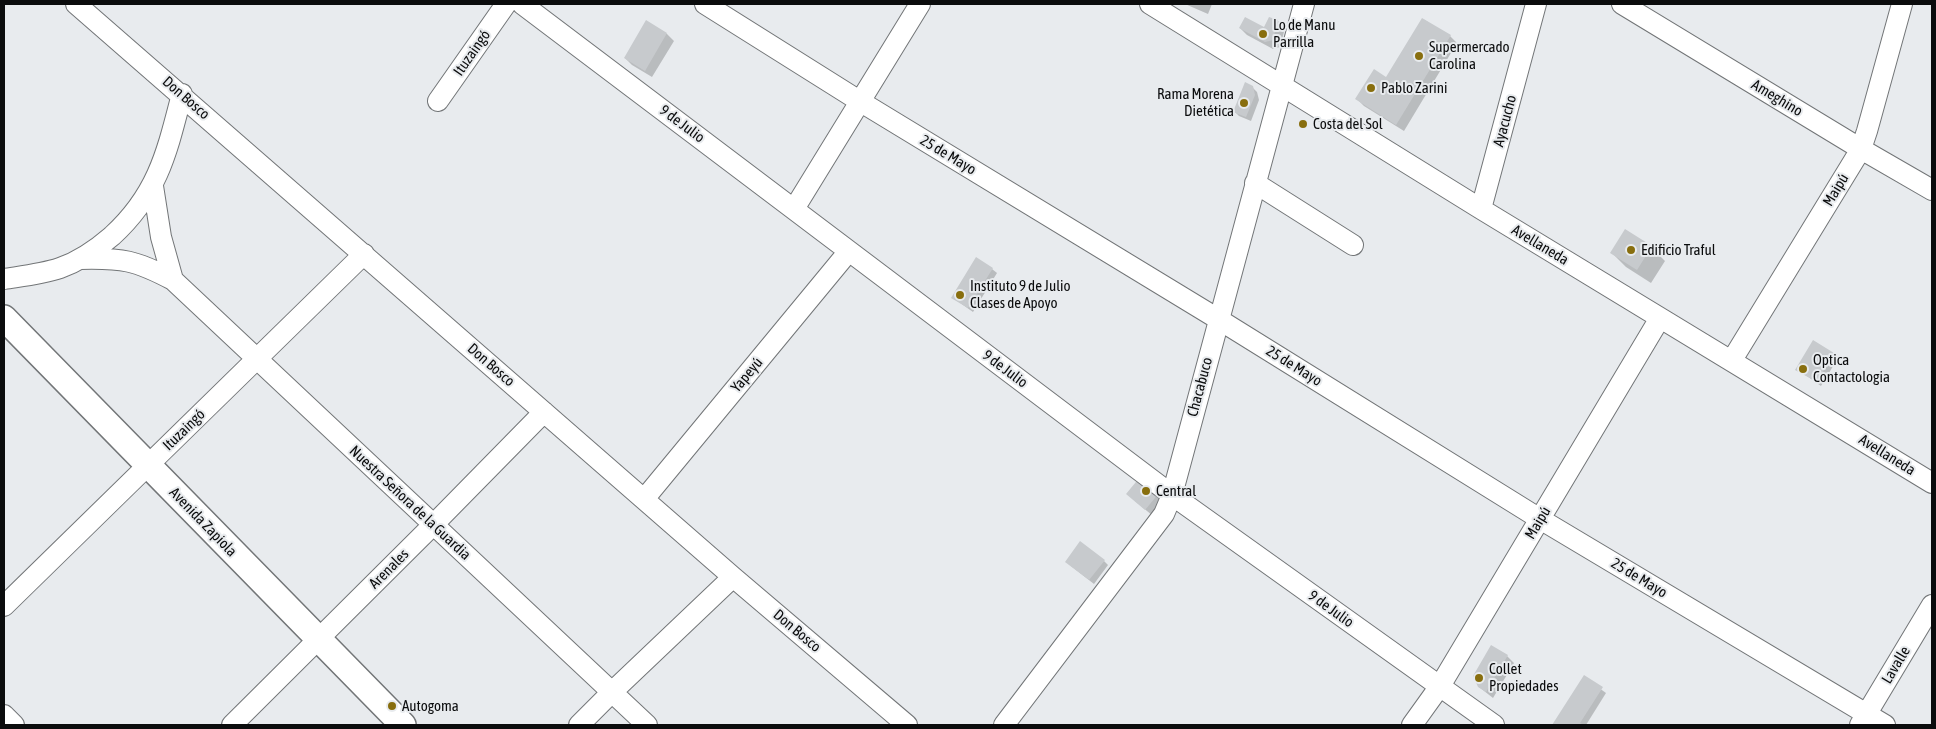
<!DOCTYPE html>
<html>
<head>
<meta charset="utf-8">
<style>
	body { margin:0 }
	#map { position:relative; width:1936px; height:729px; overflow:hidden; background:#e8ebee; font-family:"Asap Condensed",sans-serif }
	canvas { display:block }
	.frame { position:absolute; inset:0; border:5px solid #0b0c0d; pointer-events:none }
</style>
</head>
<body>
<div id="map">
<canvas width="1936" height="729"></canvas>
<div class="frame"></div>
</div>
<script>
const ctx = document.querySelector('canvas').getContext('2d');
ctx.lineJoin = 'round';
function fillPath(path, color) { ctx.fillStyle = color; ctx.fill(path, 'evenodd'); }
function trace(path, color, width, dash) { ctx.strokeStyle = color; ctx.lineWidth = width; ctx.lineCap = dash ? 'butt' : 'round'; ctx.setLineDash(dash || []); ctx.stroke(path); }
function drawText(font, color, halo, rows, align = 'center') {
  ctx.font = font + ' "Asap Condensed",sans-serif'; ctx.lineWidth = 4; ctx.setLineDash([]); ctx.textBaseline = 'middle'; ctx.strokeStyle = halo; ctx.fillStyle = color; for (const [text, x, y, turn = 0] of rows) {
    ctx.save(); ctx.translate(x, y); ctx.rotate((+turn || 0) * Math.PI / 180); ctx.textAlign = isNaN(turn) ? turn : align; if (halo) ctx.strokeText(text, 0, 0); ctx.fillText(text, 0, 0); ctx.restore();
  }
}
fillPath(new Path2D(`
	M1185,4H1212L1208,14Z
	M1423,19L1450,36L1457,43L1404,131L1364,106L1357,99L1387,79Z
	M1278,21L1285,28L1280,47L1273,49L1247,35L1240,28L1264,29Z
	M646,22L667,34L674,41L652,77L632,65L625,58Z
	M1252,87L1257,92L1259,100L1251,121L1239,116L1234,111Z
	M1651,247L1665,261L1651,283L1626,267L1612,253Z
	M992,269L997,273L973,312L953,298Z
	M1833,354L1838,358L1821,386L1797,369Z
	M1158,494L1165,501L1153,516L1135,501Z
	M1104,561L1108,565L1094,584L1071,566Z
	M1507,656L1514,663L1493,698L1479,687Z
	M1584,677L1606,693L1586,725H1554Z`), '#0003');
fillPath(new Path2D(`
	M1245,17L1264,27L1269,17L1278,20L1273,40L1265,42L1239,28Z
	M1422,18L1451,35L1396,125L1355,99L1374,69L1386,77Z
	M646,20L667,33L645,71L624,58Z
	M1245,82L1253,86L1255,95L1246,117L1233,112Z
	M1625,229L1652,246L1637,270L1610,253Z
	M976,257L993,268L968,308L951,298Z
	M1813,340L1834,353L1817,382L1795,370Z
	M1140,477L1159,493L1145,510L1126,494Z
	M1080,541L1105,560L1089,580L1065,562Z
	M1491,645L1508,655L1486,692L1478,687L1473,676Z
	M1584,675L1603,687L1580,723L1584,725H1552Z`), '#c7cacd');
const minor = new Path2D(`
	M76,4L733,577L907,725
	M522,4L1172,495L1494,725
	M705,4L861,102L1218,319L1540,519L1885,725
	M1150,4L1481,209L1932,483
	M1622,4L1861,149L1932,190
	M438,101L506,4
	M1255,183L1353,245
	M153,186L161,237L173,280
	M794,209L920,4
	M1481,209L1536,4
	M80,259C123,258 135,260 173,280L647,725
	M4,279C23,276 42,274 60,268C80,261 97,249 112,236C158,194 167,152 182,94
	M1732,360L1861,149L1867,131L1902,4
	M645,498L849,251
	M4,606L364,254
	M4,715L14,725
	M232,725L433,525L544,412
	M579,725L612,692L733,577
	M1004,725L1164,514L1172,495L1304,4
	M1412,725L1440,686L1660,318
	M1860,725L1932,605`);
const major = new Path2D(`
	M4,318L403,725`);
trace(minor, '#727577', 22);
trace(major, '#727577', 28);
trace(minor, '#fff', 20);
trace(major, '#fff', 25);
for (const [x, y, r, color] of [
	[1263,34,5,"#886e0e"],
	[1419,56,5,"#886e0e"],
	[1371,88,5,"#886e0e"],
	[1244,103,5,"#886e0e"],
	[1303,124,5,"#886e0e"],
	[1631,250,5,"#886e0e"],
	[960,295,5,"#886e0e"],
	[1803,369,5,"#886e0e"],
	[1146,491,5,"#886e0e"],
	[1479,678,5,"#886e0e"],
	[392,706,5,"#886e0e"]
]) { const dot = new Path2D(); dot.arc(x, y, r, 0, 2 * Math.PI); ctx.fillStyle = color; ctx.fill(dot); trace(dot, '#e8ebee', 2); }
drawText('15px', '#0b0c0d', '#e8ebee', [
	["Lo de Manu",1273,25],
	["Parrilla",1273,42],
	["Supermercado",1429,47],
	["Carolina",1429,64],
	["Pablo Zarini",1381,88],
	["Rama Morena",1234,94,"right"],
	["Dietética",1234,111,"right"],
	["Costa del Sol",1313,124],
	["Edificio Traful",1641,250],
	["Instituto 9 de Julio",970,286],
	["Clases de Apoyo",970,303],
	["Optica",1813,360],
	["Contactologia",1813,377],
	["Central",1156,491],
	["Collet",1489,669],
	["Propiedades",1489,686],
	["Autogoma",402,706]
], 'left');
drawText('15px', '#0b0c0d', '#e8ebee', [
	["Ituzaingó",472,53,-55],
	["Don Bosco",186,98,41],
	["Ameghino",1777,98,31],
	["Ayacucho",1505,121,-75],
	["9 de Julio",682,124,37],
	["25 de Mayo",948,155,31],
	["Maipú",1836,190,-59],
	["Avellaneda",1540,245,31],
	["Don Bosco",491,365,41],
	["25 de Mayo",1294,366,32],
	["9 de Julio",1005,369,37],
	["Yapeyú",747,375,-50],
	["Chacabuco",1200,387,-75],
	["Ituzaingó",184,430,-44],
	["Avellaneda",1887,455,32],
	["Nuestra Señora de la Guardia",410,503,43],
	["Avenida Zapiola",203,522,46],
	["Maipú",1538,523,-59],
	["Arenales",389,569,-45],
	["25 de Mayo",1639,578,31],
	["9 de Julio",1331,609,36],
	["Don Bosco",797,631,40],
	["Lavalle",1896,665,-59]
]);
</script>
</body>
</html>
